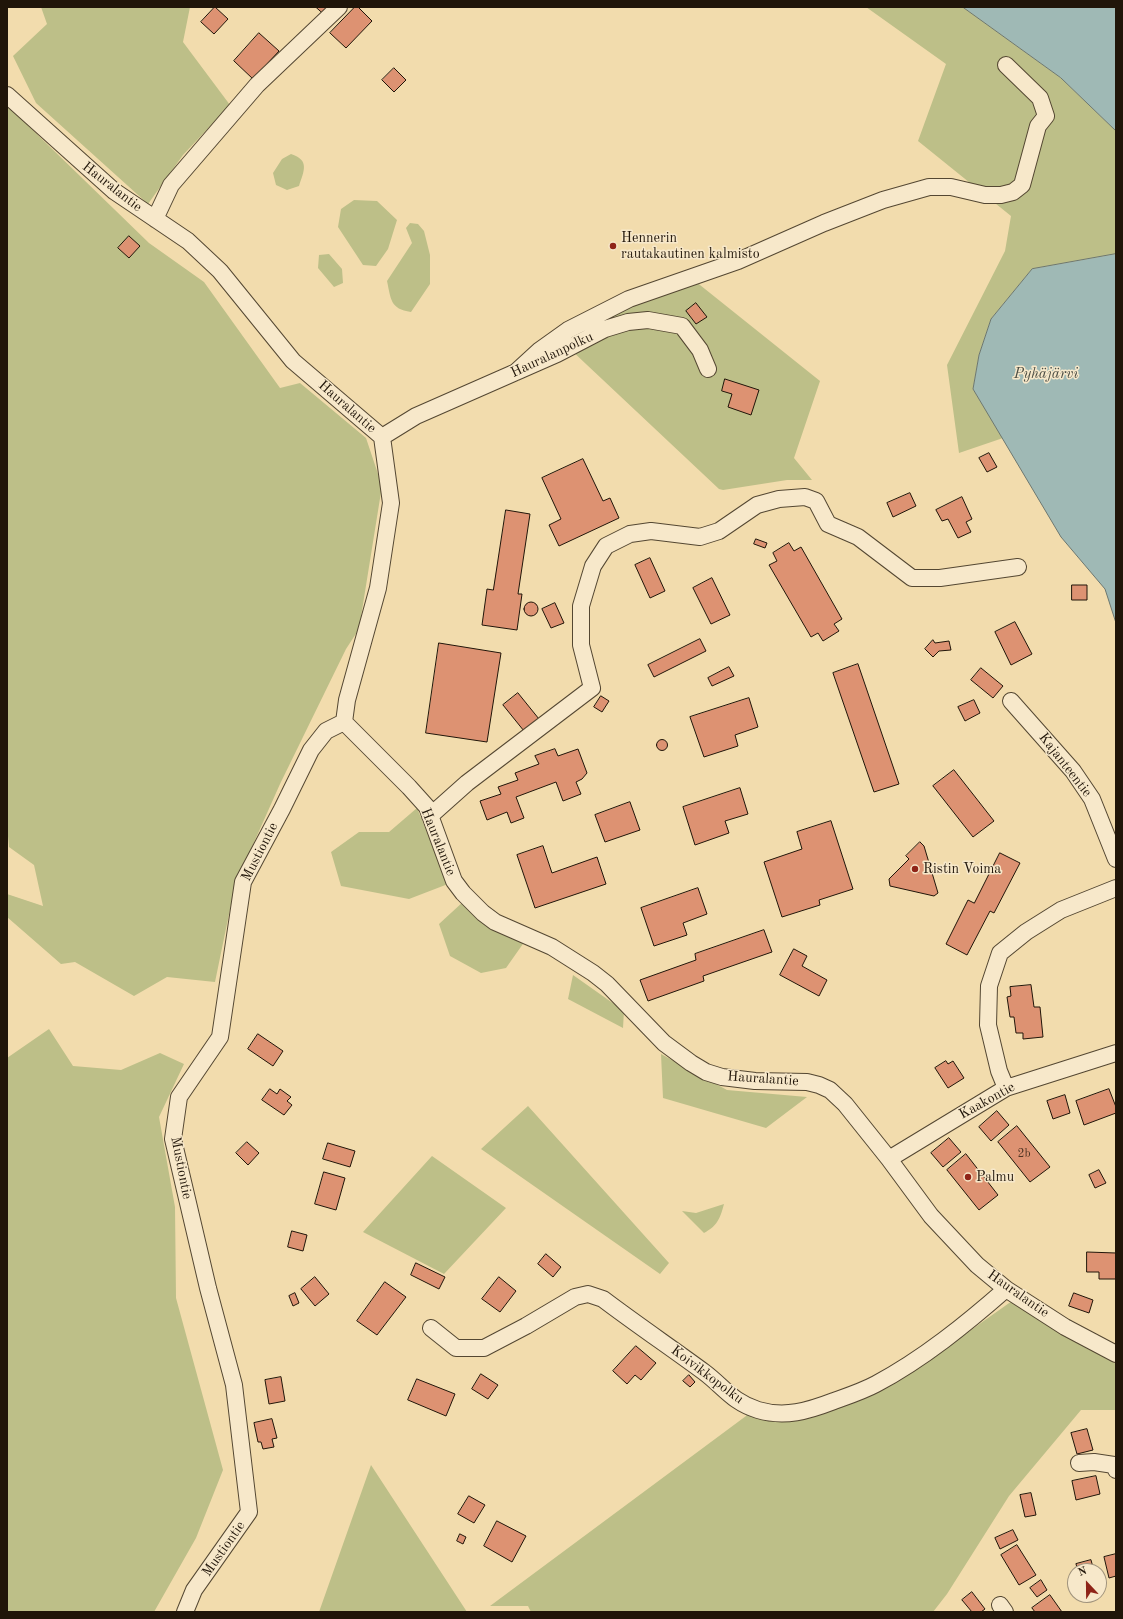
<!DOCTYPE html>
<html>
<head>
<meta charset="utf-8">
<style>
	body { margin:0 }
	#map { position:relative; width:1123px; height:1619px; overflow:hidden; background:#f2dcad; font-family:"Old Standard TT",serif }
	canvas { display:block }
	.frame { position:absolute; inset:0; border:8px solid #201509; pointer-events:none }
	.north { position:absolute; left:1067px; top:1563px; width:40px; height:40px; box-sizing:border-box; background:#f7e8ca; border:1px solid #a1947d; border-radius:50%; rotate:338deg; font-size:11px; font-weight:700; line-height:16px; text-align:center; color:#201509 }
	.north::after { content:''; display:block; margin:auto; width:14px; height:18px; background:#8f2418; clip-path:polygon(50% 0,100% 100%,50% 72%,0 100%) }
</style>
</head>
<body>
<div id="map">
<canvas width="1123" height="1619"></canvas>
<div class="frame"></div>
<div class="north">N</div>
</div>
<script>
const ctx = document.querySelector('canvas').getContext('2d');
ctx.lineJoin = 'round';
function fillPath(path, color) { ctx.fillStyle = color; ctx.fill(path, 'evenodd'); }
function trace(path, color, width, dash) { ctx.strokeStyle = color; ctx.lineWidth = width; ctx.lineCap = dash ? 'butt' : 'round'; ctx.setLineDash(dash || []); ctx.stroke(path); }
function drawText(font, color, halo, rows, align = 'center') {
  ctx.font = font + ' "Old Standard TT",serif'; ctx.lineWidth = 3; ctx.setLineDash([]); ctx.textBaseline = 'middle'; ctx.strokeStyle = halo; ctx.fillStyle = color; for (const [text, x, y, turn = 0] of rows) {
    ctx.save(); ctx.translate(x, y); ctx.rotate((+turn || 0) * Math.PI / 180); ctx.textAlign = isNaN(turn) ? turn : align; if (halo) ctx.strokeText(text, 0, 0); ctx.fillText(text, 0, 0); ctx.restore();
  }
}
fillPath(new Path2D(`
	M41,7H190L183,42L230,105L183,155L148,204L36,103L13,56L47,24Z
	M866,7H963L1061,78L1116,131V254L1032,269L991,319L979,355L973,389L1003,438L959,453L947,365L1005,251L1011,216L918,141L946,64Z
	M7,108L11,109L149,243L204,282L280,388L300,383L366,438L382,486L359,629L346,649L280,784L235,885L215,982L167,977L134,996L75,962L61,964L7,917V894L43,906L34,865L9,847L7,825Z
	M291,154C310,160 304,171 299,186L287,190L276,185L273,173L282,159Z
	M354,200L377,201L397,220L388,249L376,266L363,265L338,227L341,209Z
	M410,223L418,224L424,231L430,255V284L411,312C390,309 391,299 387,281L412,243L406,228Z
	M329,254L342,269L343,283L334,287L318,268L319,255Z
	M685,273L820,381L794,458L812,480H787L723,490L719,489L553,333L619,295Z
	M417,808L448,884L409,899L341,886L331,852L359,832H389Z
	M464,901L525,941L506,968L481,973L450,956L439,924Z
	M573,975L624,1011L623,1028L568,999Z
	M49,1029L73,1066L121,1070L160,1053L184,1064L159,1117L175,1207L176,1298L223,1470L196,1538L154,1612H7V1058Z
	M661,1054L727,1090L807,1097L766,1128L663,1098Z
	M528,1106L669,1263L660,1274L481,1149Z
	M432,1156L506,1208L444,1274L363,1232Z
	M724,1204C720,1219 717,1226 704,1233L682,1211L696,1213Z
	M1012,1301L1116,1364V1410H1081L1009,1496L947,1594L933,1612H531L528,1606H490L746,1416L750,1409L778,1419L920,1366Z
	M371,1465L467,1612H319Z`), '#bdbf88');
const water = new Path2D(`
	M963,7H1116V131L1061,78Z
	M1116,254V623L1105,589L1061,537L973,389L979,355L991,319L1032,269Z`);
fillPath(water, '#9fb9b5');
trace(water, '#6c7770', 1);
const building = new Path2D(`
	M215,7L228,19L214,34L201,22Z
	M316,7H328L323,13Z
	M355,7H358L372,21L346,48L330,33Z
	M259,33L279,51L253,79L234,61Z
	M394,68L406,80L394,92L382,80Z
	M129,236L140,246L129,258L118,248Z
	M696,303L707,317L696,324L686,311Z
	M725,379L759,390L751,415L728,407L732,394L722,391Z
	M989,453L997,467L987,472L979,458Z
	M583,459L603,501L610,498L619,518L559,546L549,525L561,519L542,478Z
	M910,493L916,506L893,517L887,503Z
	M962,497L972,519L966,522L971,532L958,538L948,519L942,521L936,510Z
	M506,510L530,514L518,594H522L517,630L482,625L487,589L493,590Z
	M756,539L767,543L765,548L754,544Z
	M789,543L794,551L801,547L842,619L834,624L839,631L823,641L818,633L811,637L769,565L777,561L773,553Z
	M650,558L665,591L650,598L635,565Z
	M712,578L730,615L711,624L693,588Z
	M1072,585H1087V600H1072Z
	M524 609a7 7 0 1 1 14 0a7 7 0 1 1-14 0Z
	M555,603L564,623L551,628L542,609Z
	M1015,622L1032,654L1011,665L995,632Z
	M700,639L706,651L654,677L648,665Z
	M933,640L935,643L949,641L951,650L939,651L933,657L925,649Z
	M439,643L501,653L487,742L426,733Z
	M858,664L899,784L874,792L833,673Z
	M729,667L734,676L712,686L708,678Z
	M981,668L1003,686L993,698L971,680Z
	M518,693L539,719L524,731L503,705Z
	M601,696L609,701L602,712L594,707Z
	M749,698L758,727L735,735L738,746L704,757L690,717Z
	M974,700L980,713L965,721L958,707Z
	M656.5 745a5.5 5.5 0 1 1 11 0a5.5 5.5 0 1 1-11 0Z
	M555,749L558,756L578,749L587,773L582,779L576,782L581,794L563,801L556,782L516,797L524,818L511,823L507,812L487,820L480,801L501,794L498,787L518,780L515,773L539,764L535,756Z
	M954,770L994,821L973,837L933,786Z
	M740,788L748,814L725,821L729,833L695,845L683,807Z
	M630,802L640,830L605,842L595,815Z
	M831,821L853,889L819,900L820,905L782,917L764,862L802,849L797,832Z
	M920,842L924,846L938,893L934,896L890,886L889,879L909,859L906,856Z
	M543,846L552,873L597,857L606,884L535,908L517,855Z
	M1000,853L1020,863L994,913L990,911L967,955L946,944L968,900L974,903Z
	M698,888L707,914L683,923L687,935L654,946L641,908Z
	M764,930L772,952L703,976L704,981L648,1001L640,980L696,960L695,954Z
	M794,949L807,956L802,966L827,980L819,996L780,975Z
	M1031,985L1034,1007H1040L1043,1037L1023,1039V1033H1016L1014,1017H1010L1007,997L1011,996L1010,987Z
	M258,1034L283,1051L273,1066L248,1049Z
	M946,1061L948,1064L953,1061L964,1078L948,1088L935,1068Z
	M270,1089L277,1094L280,1089L291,1097L287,1101L292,1105L284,1115L262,1100Z
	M1109,1089L1116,1107V1113L1084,1125L1076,1101Z
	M1065,1095L1070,1113L1053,1119L1047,1101Z
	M997,1111L1009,1125L991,1141L979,1127Z
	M1017,1126L1050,1167L1030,1182L998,1142Z
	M949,1138L961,1152L943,1167L931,1153Z
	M247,1142L259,1153L248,1165L236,1153Z
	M328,1143L355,1151L350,1167L323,1159Z
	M966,1154L998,1195L979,1210L947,1170Z
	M1099,1170L1106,1183L1095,1188L1089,1175Z
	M324,1172L345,1178L336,1210L315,1204Z
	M292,1231L307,1235L303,1251L288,1247Z
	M1087,1252L1116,1253V1279H1099V1272H1087Z
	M546,1254L561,1267L553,1277L538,1264Z
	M416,1263L445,1277L439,1289L411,1275Z
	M315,1277L329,1294L315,1306L301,1289Z
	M499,1277L516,1291L500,1312L482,1299Z
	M385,1282L406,1297L377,1335L357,1321Z
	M295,1293L299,1303L293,1306L289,1296Z
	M1074,1293L1093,1300L1089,1313L1069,1306Z
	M636,1346L656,1363L641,1380L635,1375L627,1384L613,1371Z
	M481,1374L498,1385L488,1399L472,1389Z
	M689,1375L695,1382L690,1387L683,1381Z
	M281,1377L285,1401L269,1404L265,1380Z
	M417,1379L455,1394L446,1416L408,1400Z
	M272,1419L277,1438L272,1439L274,1447L263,1449L261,1442H258L254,1423Z
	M1087,1429L1093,1450L1077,1454L1071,1433Z
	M1096,1476L1100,1494L1076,1500L1072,1481Z
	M1031,1493L1036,1515L1025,1517L1020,1495Z
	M469,1496L485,1505L474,1523L458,1514Z
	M497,1521L526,1536L512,1562L484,1546Z
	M1013,1530L1018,1540L1000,1549L995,1538Z
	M460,1534L466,1537L463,1544L457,1541Z
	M1017,1545L1036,1575L1019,1585L1001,1555Z
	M1116,1554V1576L1109,1578L1104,1557Z
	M1091,1560L1094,1571H1078L1076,1564Z
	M1041,1580L1047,1590L1037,1597L1030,1588Z
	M972,1592L985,1609L981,1612H972L962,1600Z
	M1050,1595L1062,1612H1035L1032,1608Z`);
fillPath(building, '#dd9272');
trace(building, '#201509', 1);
const minor = new Path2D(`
	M7,95L114,191L188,241L220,271L293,361L382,437L391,503L378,588L347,700L344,722
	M155,219L171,185L257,85L339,7
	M516,372L540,350L568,330L629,299L738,261L824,223L883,200L929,187H951L985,195H1001L1013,192L1022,185L1038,126L1046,116L1040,98L1006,65
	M382,437L416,416L557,354L605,329L628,322L648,320L682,326L700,350L708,369
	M1011,701L1073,771L1092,799L1116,859
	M344,722L409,787L427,807L454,881L463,893L483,913L495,922L552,947L593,973L607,984L664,1043L691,1063L706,1072L722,1077L755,1081L807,1082L819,1085L830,1090L845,1104L889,1159L931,1216L977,1265L1006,1289L1065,1327L1116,1354
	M430,816L467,783L592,688L581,645V606L593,566L606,546L630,534L651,531L700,537L719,531L757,505L779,499L805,497L816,501L828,524L858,537L912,578H940L1018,567
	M1006,1088L999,1071L988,1025L989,986L1000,953L1026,932L1061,910L1116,888
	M889,1159L1006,1088L1116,1053
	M431,1328L456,1348H484L526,1326L575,1297L588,1294L603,1299C636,1324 670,1347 704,1372C724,1387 732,1402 758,1410C785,1418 808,1411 834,1401C848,1396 863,1391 876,1384C923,1359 966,1324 1006,1289
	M1079,1463L1094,1462L1114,1465L1116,1470
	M1000,1605L1005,1612
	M185,1612L194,1590L249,1512L234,1385L208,1288L173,1139L179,1097L220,1037L243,882L282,809L311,750L326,731L344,722`);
trace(minor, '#544732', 18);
trace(minor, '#f7e8ca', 16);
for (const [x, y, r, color] of [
	[613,246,4,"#8f2418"],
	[915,869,4,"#8f2418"],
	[968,1177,4,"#8f2418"]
]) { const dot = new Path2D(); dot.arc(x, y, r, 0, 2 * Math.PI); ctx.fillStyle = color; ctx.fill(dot); trace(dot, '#f7e8ca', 1.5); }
drawText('12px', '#4f3423', null, [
	["2b",1024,1154]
]);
drawText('14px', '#201509', '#f7e8ca', [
	["Hauralantie",112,187,38],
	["Hauralanpolku",552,355,-25],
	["Hauralantie",347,407,41],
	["Kajanteentie",1065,765,52],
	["Hauralantie",438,842,68],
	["Mustiontie",260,852,-63],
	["Hauralantie",763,1079,4],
	["Kaakontie",987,1101,-29],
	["Mustiontie",181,1168,79],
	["Hauralantie",1018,1294,35],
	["Koivikkopolku",707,1375,37],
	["Mustiontie",224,1549,-55]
]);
drawText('14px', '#201509', '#f7e8ca', [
	["Hennerin",621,238],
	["rautakautinen kalmisto",621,254],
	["Ristin Voima",923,869],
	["Palmu",976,1177]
], 'left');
drawText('italic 15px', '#4c4e45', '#f7e8ca', [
	["Pyhäjärvi",1046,374]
]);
</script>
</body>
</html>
